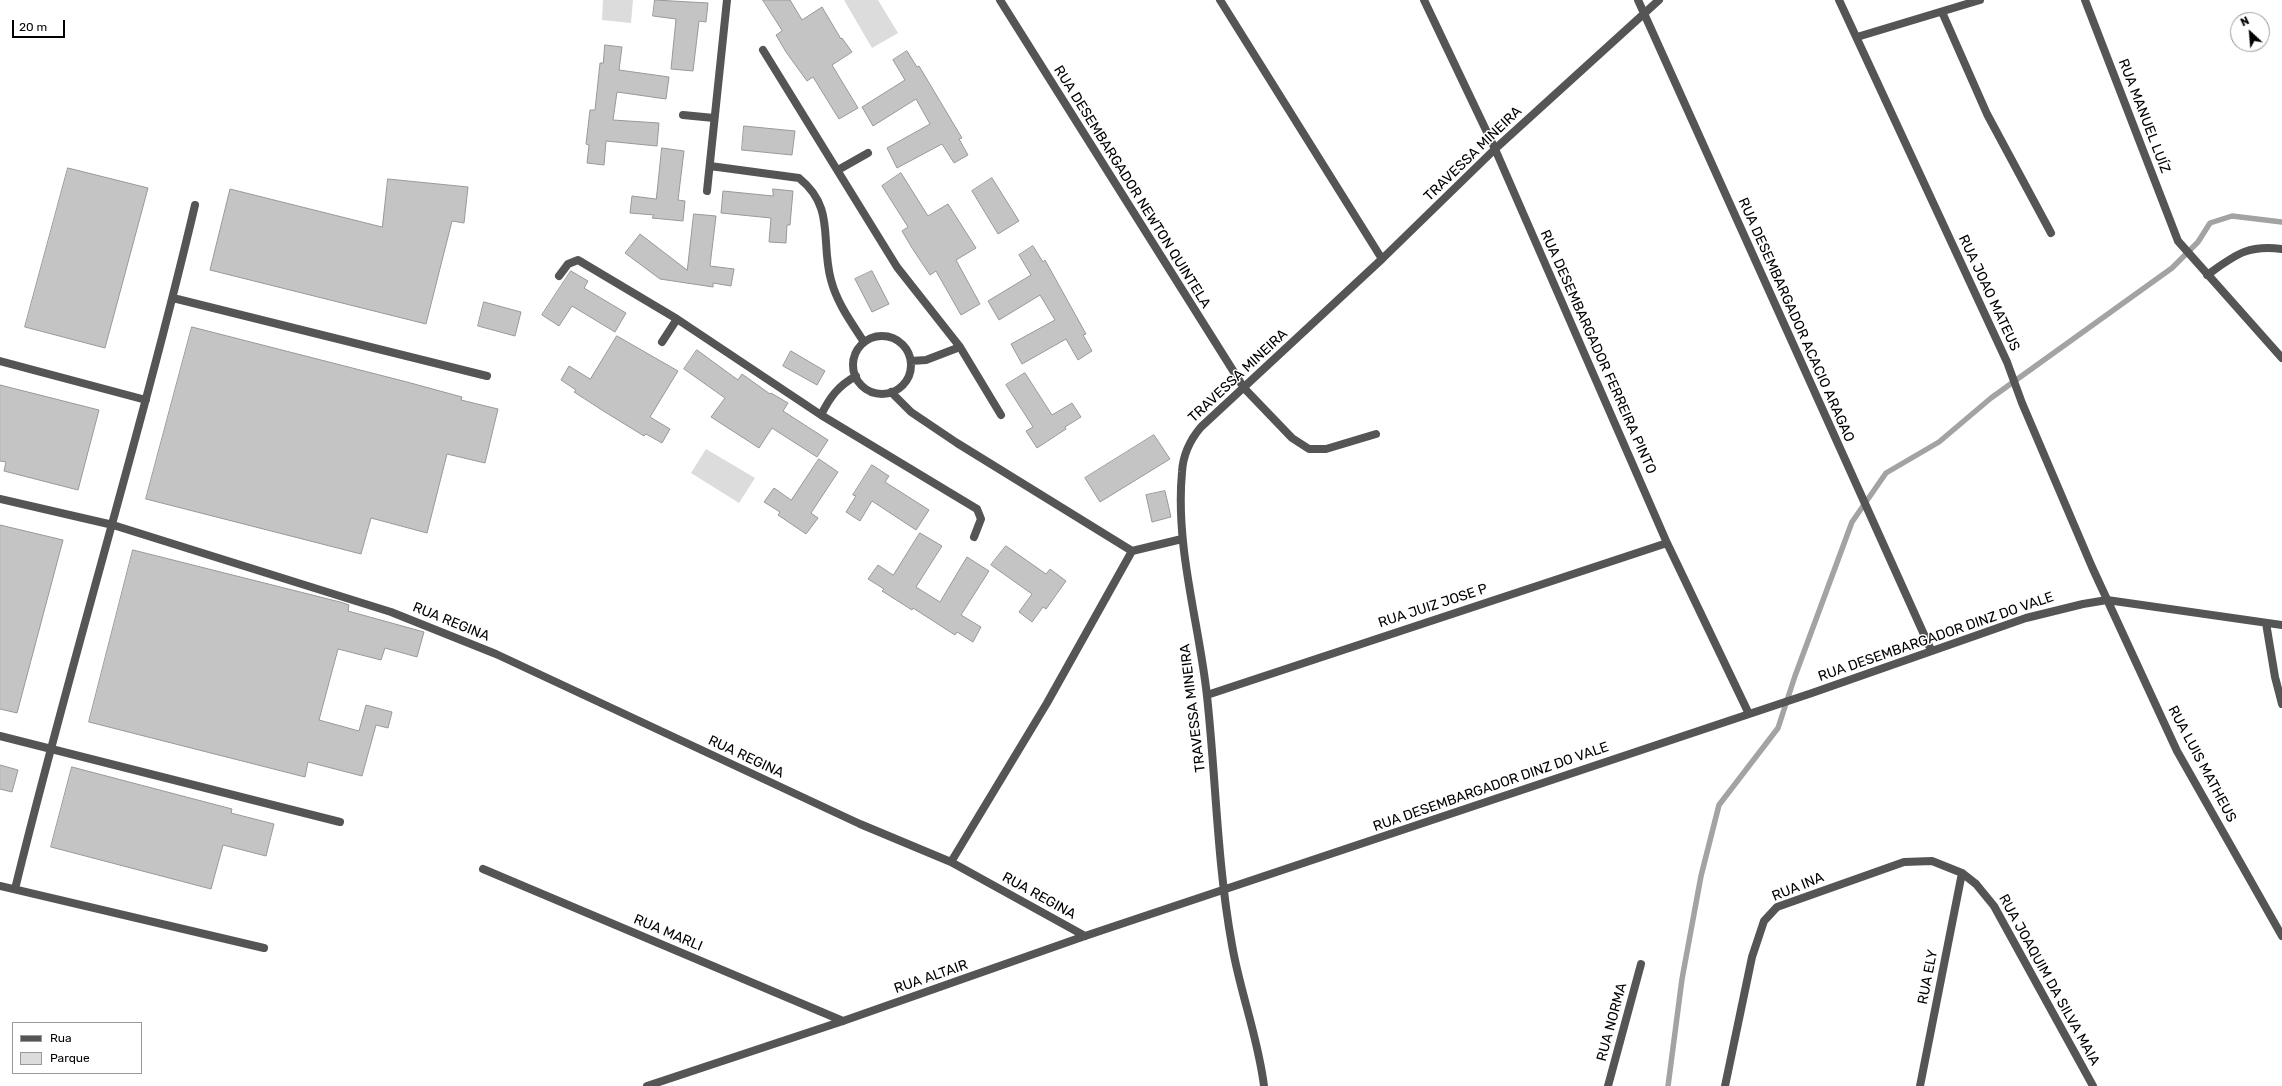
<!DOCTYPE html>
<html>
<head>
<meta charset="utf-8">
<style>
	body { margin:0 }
	#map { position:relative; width:2282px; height:1086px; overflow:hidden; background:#fff; font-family:Rubik,sans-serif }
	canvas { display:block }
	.legend { position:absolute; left:12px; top:1022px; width:130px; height:52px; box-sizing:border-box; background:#fff; border:1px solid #999; margin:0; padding:5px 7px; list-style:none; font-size:12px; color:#000 }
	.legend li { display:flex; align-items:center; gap:8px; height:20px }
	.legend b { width:20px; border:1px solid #999 }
	.north { position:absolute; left:2230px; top:12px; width:40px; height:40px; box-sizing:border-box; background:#fff; border:1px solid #999; border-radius:50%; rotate:334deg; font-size:11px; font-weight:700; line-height:16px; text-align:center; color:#000 }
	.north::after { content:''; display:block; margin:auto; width:14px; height:18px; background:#000; clip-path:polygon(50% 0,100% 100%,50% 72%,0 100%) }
	.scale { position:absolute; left:12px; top:20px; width:53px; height:18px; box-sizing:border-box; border:2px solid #000; border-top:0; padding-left:5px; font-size:12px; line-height:14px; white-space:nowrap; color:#000; -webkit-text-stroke:3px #fff; paint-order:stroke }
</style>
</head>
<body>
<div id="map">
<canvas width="2282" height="1086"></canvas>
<ul class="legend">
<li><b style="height:5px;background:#555"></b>Rua</li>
<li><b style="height:11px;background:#dcdcdc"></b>Parque</li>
</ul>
<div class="north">N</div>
<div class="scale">20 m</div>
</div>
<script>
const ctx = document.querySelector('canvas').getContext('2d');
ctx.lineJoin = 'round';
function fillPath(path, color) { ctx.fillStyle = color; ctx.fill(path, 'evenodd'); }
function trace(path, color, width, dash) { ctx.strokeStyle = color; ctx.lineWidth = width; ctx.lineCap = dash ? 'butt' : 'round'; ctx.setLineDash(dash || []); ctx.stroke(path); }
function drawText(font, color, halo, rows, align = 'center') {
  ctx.font = font + ' Rubik,sans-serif'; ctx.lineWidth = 3; ctx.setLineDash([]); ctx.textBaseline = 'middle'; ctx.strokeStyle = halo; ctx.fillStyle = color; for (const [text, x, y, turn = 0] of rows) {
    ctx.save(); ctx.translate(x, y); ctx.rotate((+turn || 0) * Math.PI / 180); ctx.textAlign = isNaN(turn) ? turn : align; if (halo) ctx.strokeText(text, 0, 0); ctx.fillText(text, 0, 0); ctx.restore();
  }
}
fillPath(new Path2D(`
	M603,0H633L631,23L602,20Z
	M844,0H878L898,33L872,48Z
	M706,449L755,478L739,503L691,473Z`), '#dcdcdc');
trace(new Path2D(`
	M1668,1086L1682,979L1701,876L1719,805L1778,728L1795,676L1852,522L1886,473L1939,442L1991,398L2172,268L2198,242L2210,223L2232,216L2282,222`), '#a3a3a3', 5.5);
const building = new Path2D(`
	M655,0L708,3L706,22L699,21L693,71L671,69L676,19L653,16Z
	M763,0H790L802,20L822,7L841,39L842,38L852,52L832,65L858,108L839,119L813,77L807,81L786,52L776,35L782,31Z
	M605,45L622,47L619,70L669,77L666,99L617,92L613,120L659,123L657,146L606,141L604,165L587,163L589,145L586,144L590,110H595L600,63H603Z
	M907,51L917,67L919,66L962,138L959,139L968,155L954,163L942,144L897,168L887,148L930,124L916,99L873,126L862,107L905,80L893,60Z
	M744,126L795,131L792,155L742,150Z
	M662,148L684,151L678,200L685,201L683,221L652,218L654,215L630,213L632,196L656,199Z
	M68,168L148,188L105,348L25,327Z
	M901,173L928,216L948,204L976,248L956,260L980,304L961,315L936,271L930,275L912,248L902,231L908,227L882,186Z
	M992,178L1019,221L998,234L972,191Z
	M388,179L468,187L464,223L452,221L426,324L210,270L230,189L382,227Z
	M773,189L793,191L790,225H787L786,243L769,242L771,218L721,213L723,191L773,196Z
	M694,214L716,216L710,266L734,269L731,286L713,283V287L660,279L625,253L640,234L687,270Z
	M1033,246L1043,262L1045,260L1086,334L1083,335L1092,351L1078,360L1066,339L1022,364L1011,344L1055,320L1040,295L999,320L988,301L1031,275L1019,255Z
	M571,271L588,281L584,288L626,313L615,332L572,306L559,326L542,315Z
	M872,271L889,304L872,312L855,279Z
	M484,302L521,312L515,336L478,326Z
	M192,327L407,382L462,397L461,400L498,409L485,463L447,454L427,533L371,518L361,554L146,499Z
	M617,336L678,371L650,417L670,429L662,443L646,434L644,436L605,412L574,392L576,390L561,380L569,366L590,379Z
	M697,350L738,380L742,374L770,394L771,393L788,403L783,411L828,440L817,457L772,428L759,448L711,417L725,398L684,369Z
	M791,351L825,371L817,385L783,366Z
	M1025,373L1052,415L1072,403L1081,417L1065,427L1066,429L1037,448L1026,431L1033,427L1006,385Z
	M0,385L99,410L78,490L4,471L6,462L0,461Z
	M1154,435L1170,459L1100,502L1085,478Z
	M819,459L838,472L811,513L818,518L806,534L778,515L780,512L764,502L774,488L791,500Z
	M872,465L889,476L885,482L929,510L916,530L872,501L860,521L846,512L856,496L853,495Z
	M1165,491L1171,517L1152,522L1146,495Z
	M0,525L63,540L17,713L0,709Z
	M920,533L942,546L916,587L940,602L967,557L989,571L961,615L981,627L973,642L957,632L955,635L913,608L912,610L882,591L884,589L868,579L878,565L893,575Z
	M1006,546L1046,574L1050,569L1066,581L1046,609L1043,607L1032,622L1019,612L1032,594L991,565Z
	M133,550L340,602L349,605L348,611L424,632L417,657L385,648L381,660L338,649L319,720L359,731L366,705L392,712L388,728L376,725L362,776L308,762L305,777L89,722Z
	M0,765L18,770L12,792L0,789Z
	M72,767L232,809L231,813L274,824L266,856L223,845L211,889L51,847Z`);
fillPath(building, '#c4c4c4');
trace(building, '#999', 1);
trace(new Path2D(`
	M1000,0L1244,388L1292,438L1309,449H1326L1376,434
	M1220,0L1382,259
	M1424,0L1495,149L1667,543L1749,714
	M1638,0L1931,650
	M1839,0L2007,362L2022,403L2092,567L2177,751L2282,936
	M2085,0L2178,241L2282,358
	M1942,12L1987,114L2051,233
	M1857,37L1980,0
	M763,50L897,267L960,347L1001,415
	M683,115L714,118
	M710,166L799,178C836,208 820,240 831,280C837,303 851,322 864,342
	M838,170L868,153
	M707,191L727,0
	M2207,275C2234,256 2247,244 2282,249
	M559,276L568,264L578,260L677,319L821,415L977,509L981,519L974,537
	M173,298L487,376
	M853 365a29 29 0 1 1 58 0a29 29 0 1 1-58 0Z
	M662,342L677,319
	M0,361L146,400
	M911,361L926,360L960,347
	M891,392L911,412L957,443L1132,551L1182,539
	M821,415C830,397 838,386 856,376
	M0,499L113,525L391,612L496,654L860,824L951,862L1085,936
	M2266,623L2275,677L2282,704
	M1207,695L1667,543
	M0,736L340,822
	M951,862L1047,703L1132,551
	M483,869L843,1021
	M0,886L264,948
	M15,889C71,660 141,434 195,205
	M647,1086L843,1021L1085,936L1812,693L2026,618L2083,604L2107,600L2282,625
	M1264,1086C1258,1037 1240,992 1232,945C1217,863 1216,779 1207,696C1199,622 1175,548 1182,472C1183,454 1190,440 1201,427L1382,259L1495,149L1659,0
	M1608,1086L1641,964
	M1725,1086L1752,957L1764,921L1777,907L1904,862L1932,861L1962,873L1976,884L1994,906L2093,1086
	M1920,1086L1962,873`), '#555', 8);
drawText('14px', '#000', '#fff', [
	["RUA MANUEL LUÍZ",2144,116,69],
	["TRAVESSA MINEIRA",1473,154,-44],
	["RUA DESEMBARGADOR NEWTON QUINTELA",1132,187,58],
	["RUA JOAO MATEUS",1989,293,65],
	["RUA DESEMBARGADOR ACACIO ARAGAO",1796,320,66],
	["RUA DESEMBARGADOR FERREIRA PINTO",1598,352,66],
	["TRAVESSA MINEIRA",1238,376,-43],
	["RUA JUIZ JOSE P",1433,606,-18],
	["RUA REGINA",451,622,22],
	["RUA DESEMBARGADOR DINZ DO VALE",1936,637,-19],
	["TRAVESSA MINEIRA",1193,708,-97],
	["RUA REGINA",746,757,25],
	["RUA LUIS MATHEUS",2202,764,62],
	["RUA DESEMBARGADOR DINZ DO VALE",1491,787,-19],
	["RUA INA",1798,887,-22],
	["RUA REGINA",1039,896,29],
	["RUA MARLI",668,933,23],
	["RUA ALTAIR",931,977,-19],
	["RUA ELY",1928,977,-79],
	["RUA JOAQUIM DA SILVA MAIA",2049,980,61],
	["RUA NORMA",1612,1022,-75]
]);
</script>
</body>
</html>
